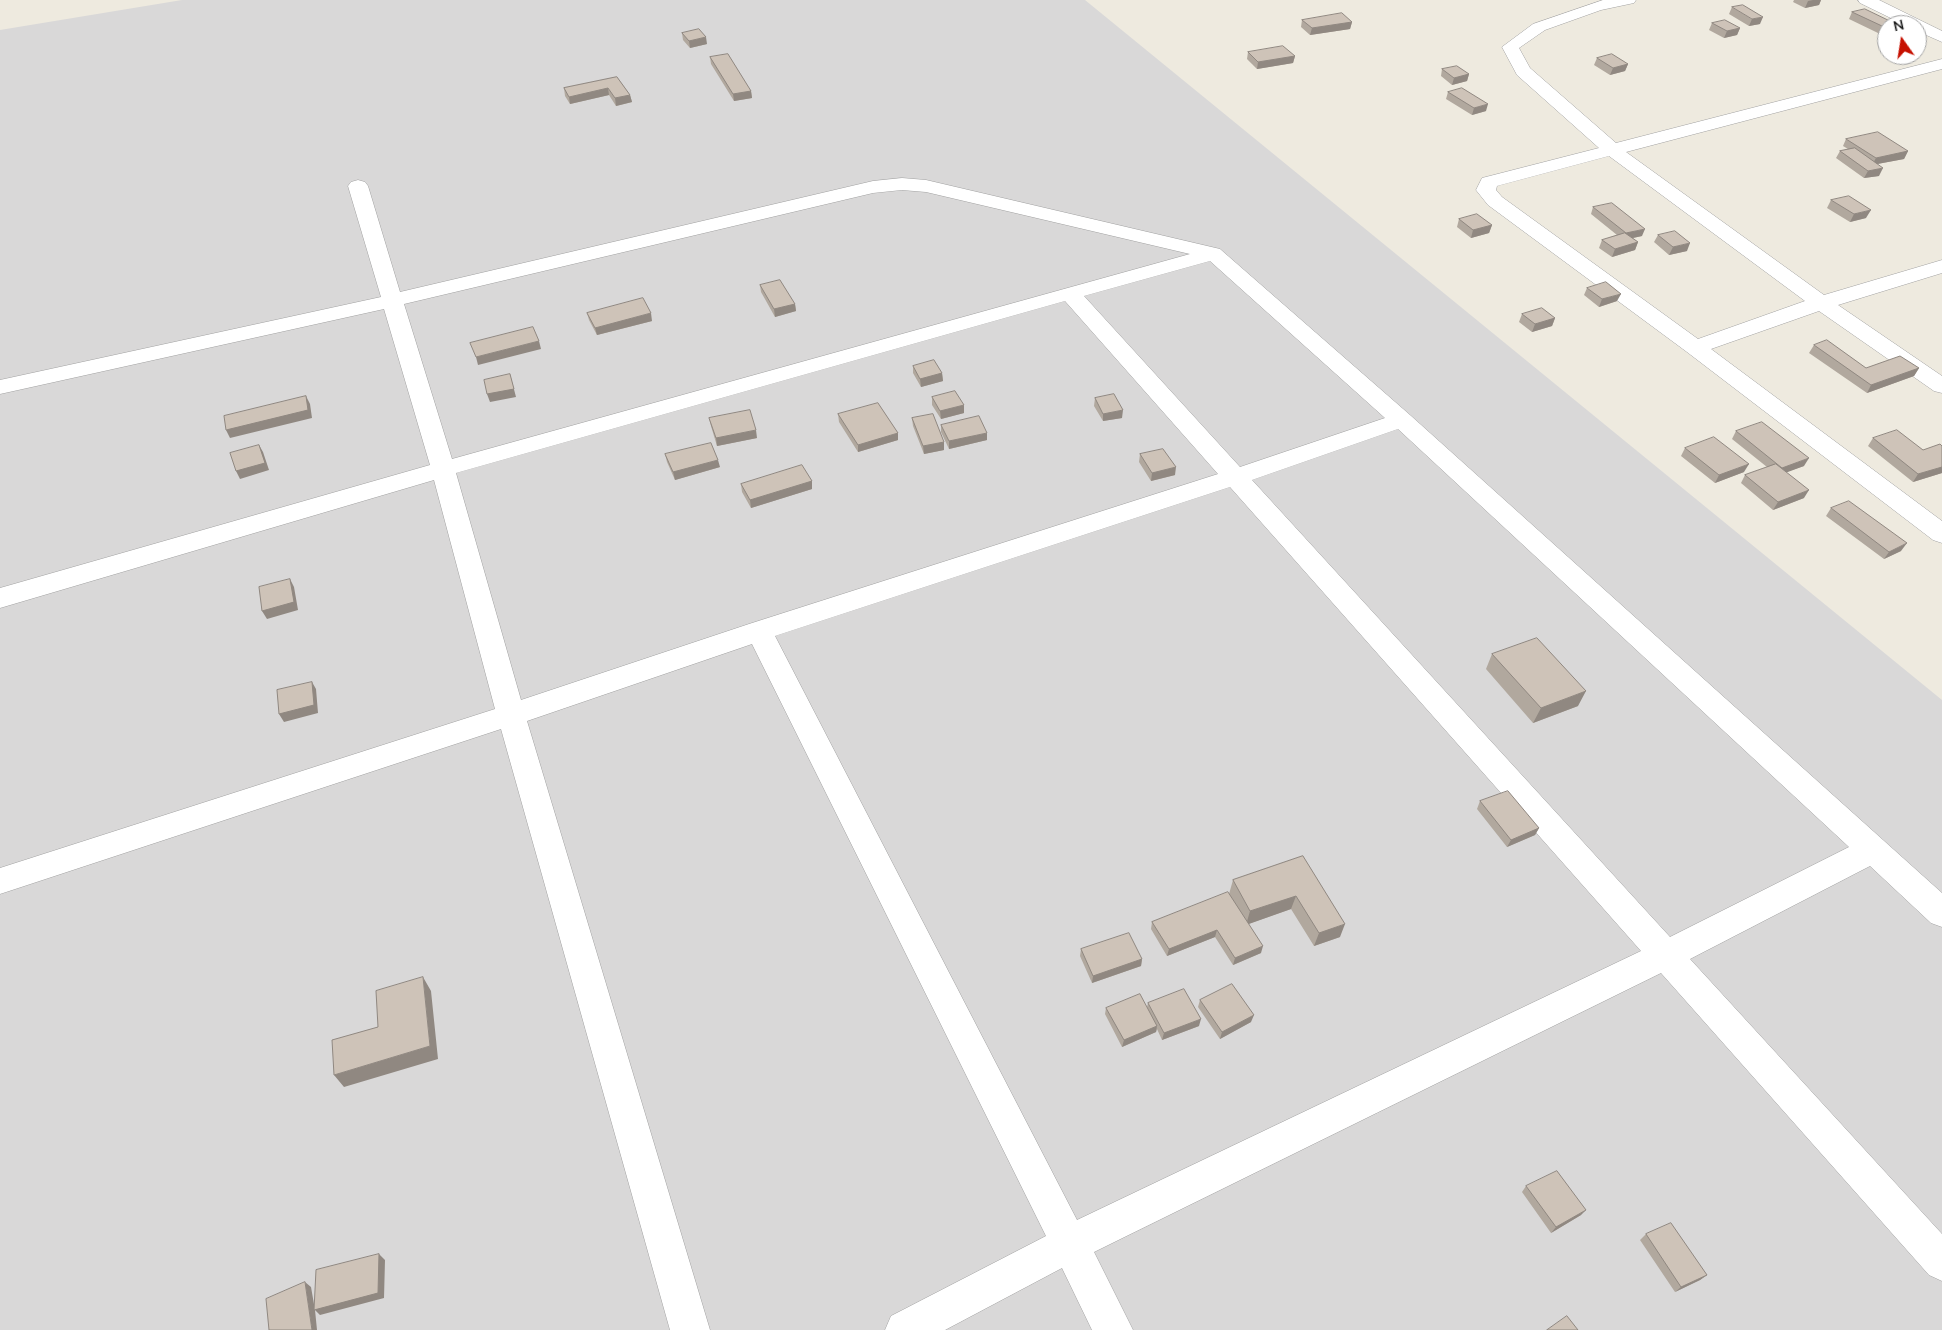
<!DOCTYPE html>
<html>
<head>
<meta charset="utf-8">
<style>
	body { margin:0 }
	#map { position:relative; width:1942px; height:1330px; overflow:hidden; background:#eeeadf; font-family:"Nunito Sans",sans-serif }
	canvas { display:block }
	.north { position:absolute; left:1877px; top:15px; width:50px; height:50px; box-sizing:border-box; background:#fff; border:1px solid #a4a4a4; border-radius:50%; rotate:347deg; font-size:14px; font-weight:700; line-height:20px; text-align:center; color:#1b1b1b }
	.north::after { content:''; display:block; margin:auto; width:18px; height:22px; background:#c61000; clip-path:polygon(50% 0,100% 100%,50% 72%,0 100%) }
</style>
</head>
<body>
<div id="map">
<canvas width="1942" height="1330"></canvas>
<div class="north">N</div>
</div>
<script>
const ctx = document.querySelector('canvas').getContext('2d');
ctx.lineJoin = 'round';
function fillPath(path, color) { ctx.fillStyle = color; ctx.fill(path, 'evenodd'); }
function trace(path, color, width, dash) { ctx.strokeStyle = color; ctx.lineWidth = width; ctx.lineCap = dash ? 'butt' : 'round'; ctx.setLineDash(dash || []); ctx.stroke(path); }
fillPath(new Path2D(`
	M182,0H1085L1942,700V1330H0V30Z`), '#d9d8d8');
const street = new Path2D(`
	M1603,0H1636L1634,3L1601,10L1545,30L1519,48L1530,68L1616,143L1942,59V69L1626,152L1824,295L1942,260V273L1838,305L1942,376V393L1934,391L1819,311L1711,349L1942,521V543L1933,540L1687,352L1488,205L1476,190L1482,178L1599,148L1517,75L1502,47L1533,24ZM1609,156L1805,301L1698,339L1502,197L1496,190L1497,186Z
	M1858,0H1879L1942,31V42L1917,31V25H1905L1860,3Z
	M902,178L926,180L1220,249L1410,415L1942,893V927L1931,923L1870,866L1690,959L1942,1234V1281L1929,1275L1661,973L1094,1252L1133,1330H1092L1062,1268L945,1330H885L891,1316L1046,1236L752,644L527,721L710,1330H670L501,729L0,894V868L495,709L434,480L0,608V588L430,465L384,309L0,394V380L381,297L348,186L351,182L358,180L365,182L368,186L400,292L873,181ZM902,190L926,192L1190,254L452,459L404,304L873,193ZM1210,261L1385,418L1240,467L1084,296ZM1065,301L1218,474L749,624L521,700L456,473ZM1398,429L1849,847L1670,937L1252,480ZM1230,487L1641,951L1077,1220L775,636Z`);
trace(street, '#a2a2a2', 1);
fillPath(street, '#fff');
fillPath(new Path2D(`
	M1794,0H1821L1819,5L1805,8L1793,2Z
	M1732,7L1760,24L1749,26L1729,14Z
	M1852,12L1887,25V31L1878,33L1849,19Z
	M1302,20L1352,22L1350,29L1310,35L1301,27Z
	M1712,23L1740,28L1737,35L1724,38L1709,30Z
	M682,33L707,44L690,48L683,40Z
	M1248,52L1295,56L1293,63L1257,69L1247,59Z
	M710,57L751,91L752,98L734,101L711,64Z
	M1597,58L1628,64L1625,71L1610,75L1594,65Z
	M1442,69L1469,74L1467,81L1452,85L1441,76Z
	M617,77L630,95L632,102L616,106L609,95L570,104L565,96L564,88Z
	M1448,92L1486,111L1472,115L1446,99Z
	M1846,139L1908,151L1904,159L1877,164L1879,176L1864,178L1836,158L1840,151L1848,149L1843,146Z
	M1831,200L1866,218L1850,222L1827,208Z
	M1593,207L1642,236L1633,238L1638,242L1635,250L1612,257L1599,248L1602,240L1617,235L1591,214Z
	M1459,219L1492,225L1489,233L1471,238L1457,227Z
	M1658,235L1687,251L1669,255L1654,242Z
	M760,285L795,304L796,311L775,317L761,292Z
	M1587,288L1617,301L1599,307L1584,295Z
	M587,313L652,321L597,335L589,320Z
	M1522,314L1555,318L1552,326L1532,332L1519,322Z
	M1814,345L1866,368H1919L1914,376L1867,393L1809,353Z
	M913,366L942,373L943,381L921,387L913,373Z
	M932,397L964,413L941,419L932,405Z
	M1095,398L1122,418L1103,421L1094,406Z
	M838,414L898,440L858,452L839,422Z
	M709,418L757,438L717,446L711,426Z
	M912,418L944,442V450L924,454L913,426Z
	M941,425L987,440L949,449L941,432Z
	M1736,431L1804,466L1786,472L1804,498L1773,510L1741,483L1745,475L1767,467L1732,439Z
	M1873,438L1923,450L1942,446V473L1913,482L1868,446Z
	M1685,448L1744,472L1715,483L1681,456Z
	M665,454L720,467L675,480L667,462Z
	M1140,454L1175,475L1151,481L1139,462Z
	M812,481V489L751,508L742,492L741,484Z
	M1831,508L1901,551L1884,559L1826,516Z
	M1492,654L1578,706L1533,723L1486,669Z
	M1480,801L1539,828L1535,835L1507,847L1477,809Z
	M1303,856L1340,937L1314,946L1291,909L1248,924L1261,953L1233,965L1215,937L1167,956L1151,929L1152,922L1229,894L1233,880Z
	M1081,949L1142,959L1141,966L1092,983L1080,956Z
	M1200,1000L1251,1022L1220,1039L1198,1007Z
	M1148,1003L1199,1026L1162,1040L1157,1029L1156,1032L1122,1047L1105,1014L1106,1008L1147,1007Z
	M1526,1186L1581,1215L1551,1233L1522,1192Z
	M1646,1234L1707,1275L1700,1280L1675,1292L1640,1240Z`), '#b1a89e');
fillPath(new Path2D(`
	M1813,0H1821L1819,5L1805,8L1808,1Z
	M1763,17L1760,24L1749,26L1752,19Z
	M1352,22L1350,29L1310,35L1312,28Z
	M1894,23L1893,25H1887V31L1878,33L1882,26Z
	M1740,28L1737,35L1724,38L1727,31Z
	M706,37L707,44L690,48L689,41Z
	M1295,56L1293,63L1257,69L1258,62Z
	M1628,64L1625,71L1610,75L1613,68Z
	M1469,74L1467,81L1452,85L1454,78Z
	M608,88L609,95L570,104L569,97Z
	M751,91L752,98L734,101L733,94Z
	M630,95L632,102L616,106L615,98Z
	M1488,104L1486,111L1472,115L1474,108Z
	M1908,151L1904,159L1872,165L1876,158Z
	M1883,168L1879,176L1864,178L1868,171Z
	M1871,210L1866,218L1850,222L1854,214Z
	M1492,225L1489,233L1471,238L1473,230Z
	M1645,229L1642,236L1623,240L1626,233Z
	M1638,242L1635,250L1612,257L1615,249Z
	M1690,243L1687,251L1669,255L1673,247Z
	M1621,294L1617,301L1599,307L1602,299Z
	M795,304L796,311L775,317L774,309Z
	M651,313L652,321L597,335L595,328Z
	M1555,318L1552,326L1532,332L1535,324Z
	M539,341L541,349L478,365L476,357Z
	M1919,368L1914,376L1867,393L1871,385Z
	M942,373L943,381L921,387L920,379Z
	M510,374L516,397L490,402L487,394Z
	M306,396L310,404L312,418L230,438L226,430Z
	M964,405V413L941,419L940,411Z
	M1123,410L1122,418L1103,421V414Z
	M756,430L757,438L717,446L716,438Z
	M898,433V440L858,452V445Z
	M987,433V440L949,449V441Z
	M944,442V450L924,454L923,446Z
	M259,445L263,452L269,470L240,479L236,471Z
	M1809,458L1804,466L1777,476L1782,468Z
	M718,460L720,467L675,480L673,472Z
	M1749,464L1744,472L1715,483L1719,475Z
	M1176,467L1175,475L1151,481L1152,473Z
	M1942,467V473L1913,482L1918,474Z
	M812,481V489L751,508L750,500Z
	M1809,490L1804,498L1773,510L1778,502Z
	M1907,543L1901,551L1884,559L1889,552Z
	M290,579L294,587L298,610L267,619L262,611Z
	M312,682L316,689L318,713L284,722L279,714Z
	M1586,691L1578,706L1533,723L1541,708Z
	M1539,828L1535,835L1507,847L1511,840Z
	M1296,896L1291,909L1246,925L1250,911Z
	M1345,924L1340,937L1314,946L1319,933Z
	M1217,930L1215,937L1167,956L1169,949Z
	M1263,946L1261,953L1233,965L1235,958Z
	M1142,959L1141,966L1092,983L1093,976Z
	M423,977L431,991L438,1059L344,1087L334,1075L430,1046Z
	M1254,1015L1251,1022L1220,1039L1222,1032Z
	M1201,1019L1199,1026L1162,1040L1164,1033Z
	M1157,1026L1156,1032L1122,1047L1124,1040Z
	M1586,1210L1581,1215L1551,1233L1556,1227Z
	M379,1254L385,1260L384,1298L320,1315L315,1310L317,1330H312L305,1282L311,1287L315,1310Z
	M1707,1275L1700,1280L1675,1292L1681,1287Z`), '#908881');
const building = new Path2D(`
	M1743,5L1763,17L1752,19L1732,7Z
	M1865,9L1894,23L1882,26L1852,12Z
	M1342,13L1352,22L1312,28L1302,20Z
	M1725,20L1740,28L1727,31L1712,23Z
	M699,29L706,37L689,41L682,33Z
	M1283,46L1295,56L1258,62L1248,52Z
	M728,54L751,91L733,94L710,57Z
	M1612,54L1628,64L1613,68L1597,58Z
	M1457,66L1469,74L1454,78L1442,69Z
	M617,77L630,95L615,98L608,88L569,97L564,88Z
	M1462,88L1488,104L1474,108L1448,92Z
	M1878,132L1908,151L1876,158L1846,139Z
	M1855,148L1883,168L1868,171L1840,151Z
	M1849,196L1871,210L1854,214L1831,200Z
	M1612,203L1645,229L1626,233L1593,207Z
	M1477,214L1492,225L1473,230L1459,219Z
	M1675,231L1690,243L1673,247L1658,235Z
	M1625,233L1638,242L1615,249L1602,240Z
	M780,280L795,304L774,309L760,285Z
	M1606,282L1621,294L1602,299L1587,288Z
	M643,298L651,313L595,328L587,313Z
	M1542,308L1555,318L1535,324L1522,314Z
	M533,327L539,341L476,357L470,343Z
	M1827,340L1866,368L1900,356L1919,368L1871,385L1814,345Z
	M934,360L942,373L920,379L913,366Z
	M510,374L514,389L487,394L484,380Z
	M955,391L964,405L940,411L932,397Z
	M1114,394L1123,410L1103,414L1095,398Z
	M306,396L308,410L226,430L224,416Z
	M878,403L898,433L858,445L838,414Z
	M750,410L756,430L716,438L709,418Z
	M933,414L944,442L923,446L912,418Z
	M979,416L987,433L949,441L941,425Z
	M1762,422L1809,458L1782,468L1736,431Z
	M1897,430L1923,450L1940,444L1942,446V467L1918,474L1873,438Z
	M1714,437L1749,464L1719,475L1685,448Z
	M711,443L718,460L673,472L665,454Z
	M259,445L265,463L236,471L230,453Z
	M1163,449L1176,467L1152,473L1140,454Z
	M1776,464L1809,490L1778,502L1745,475Z
	M802,465L812,481L750,500L741,484Z
	M1849,501L1907,543L1889,552L1831,508Z
	M290,579L294,602L262,611L259,587Z
	M1537,638L1586,691L1541,708L1492,654Z
	M312,682L314,705L279,714L277,690Z
	M1508,791L1539,828L1511,840L1480,801Z
	M1303,856L1345,924L1319,933L1296,896L1250,911L1233,880Z
	M1228,892L1263,946L1235,958L1217,930L1169,949L1152,922Z
	M1129,933L1142,959L1093,976L1081,949Z
	M423,977L430,1046L334,1075L332,1040L378,1027L376,991Z
	M1232,984L1254,1015L1222,1032L1200,1000Z
	M1184,989L1201,1019L1164,1033L1148,1003Z
	M1140,994L1157,1026L1124,1040L1106,1008Z
	M1557,1171L1586,1210L1556,1227L1526,1186Z
	M1671,1223L1707,1275L1681,1287L1646,1234Z
	M379,1254L378,1293L314,1310L316,1270Z
	M305,1282L312,1330H269L266,1299Z
	M1567,1316L1578,1330H1547Z`);
fillPath(building, '#cec3b8');
trace(building, '#908881', 1);
</script>
</body>
</html>
